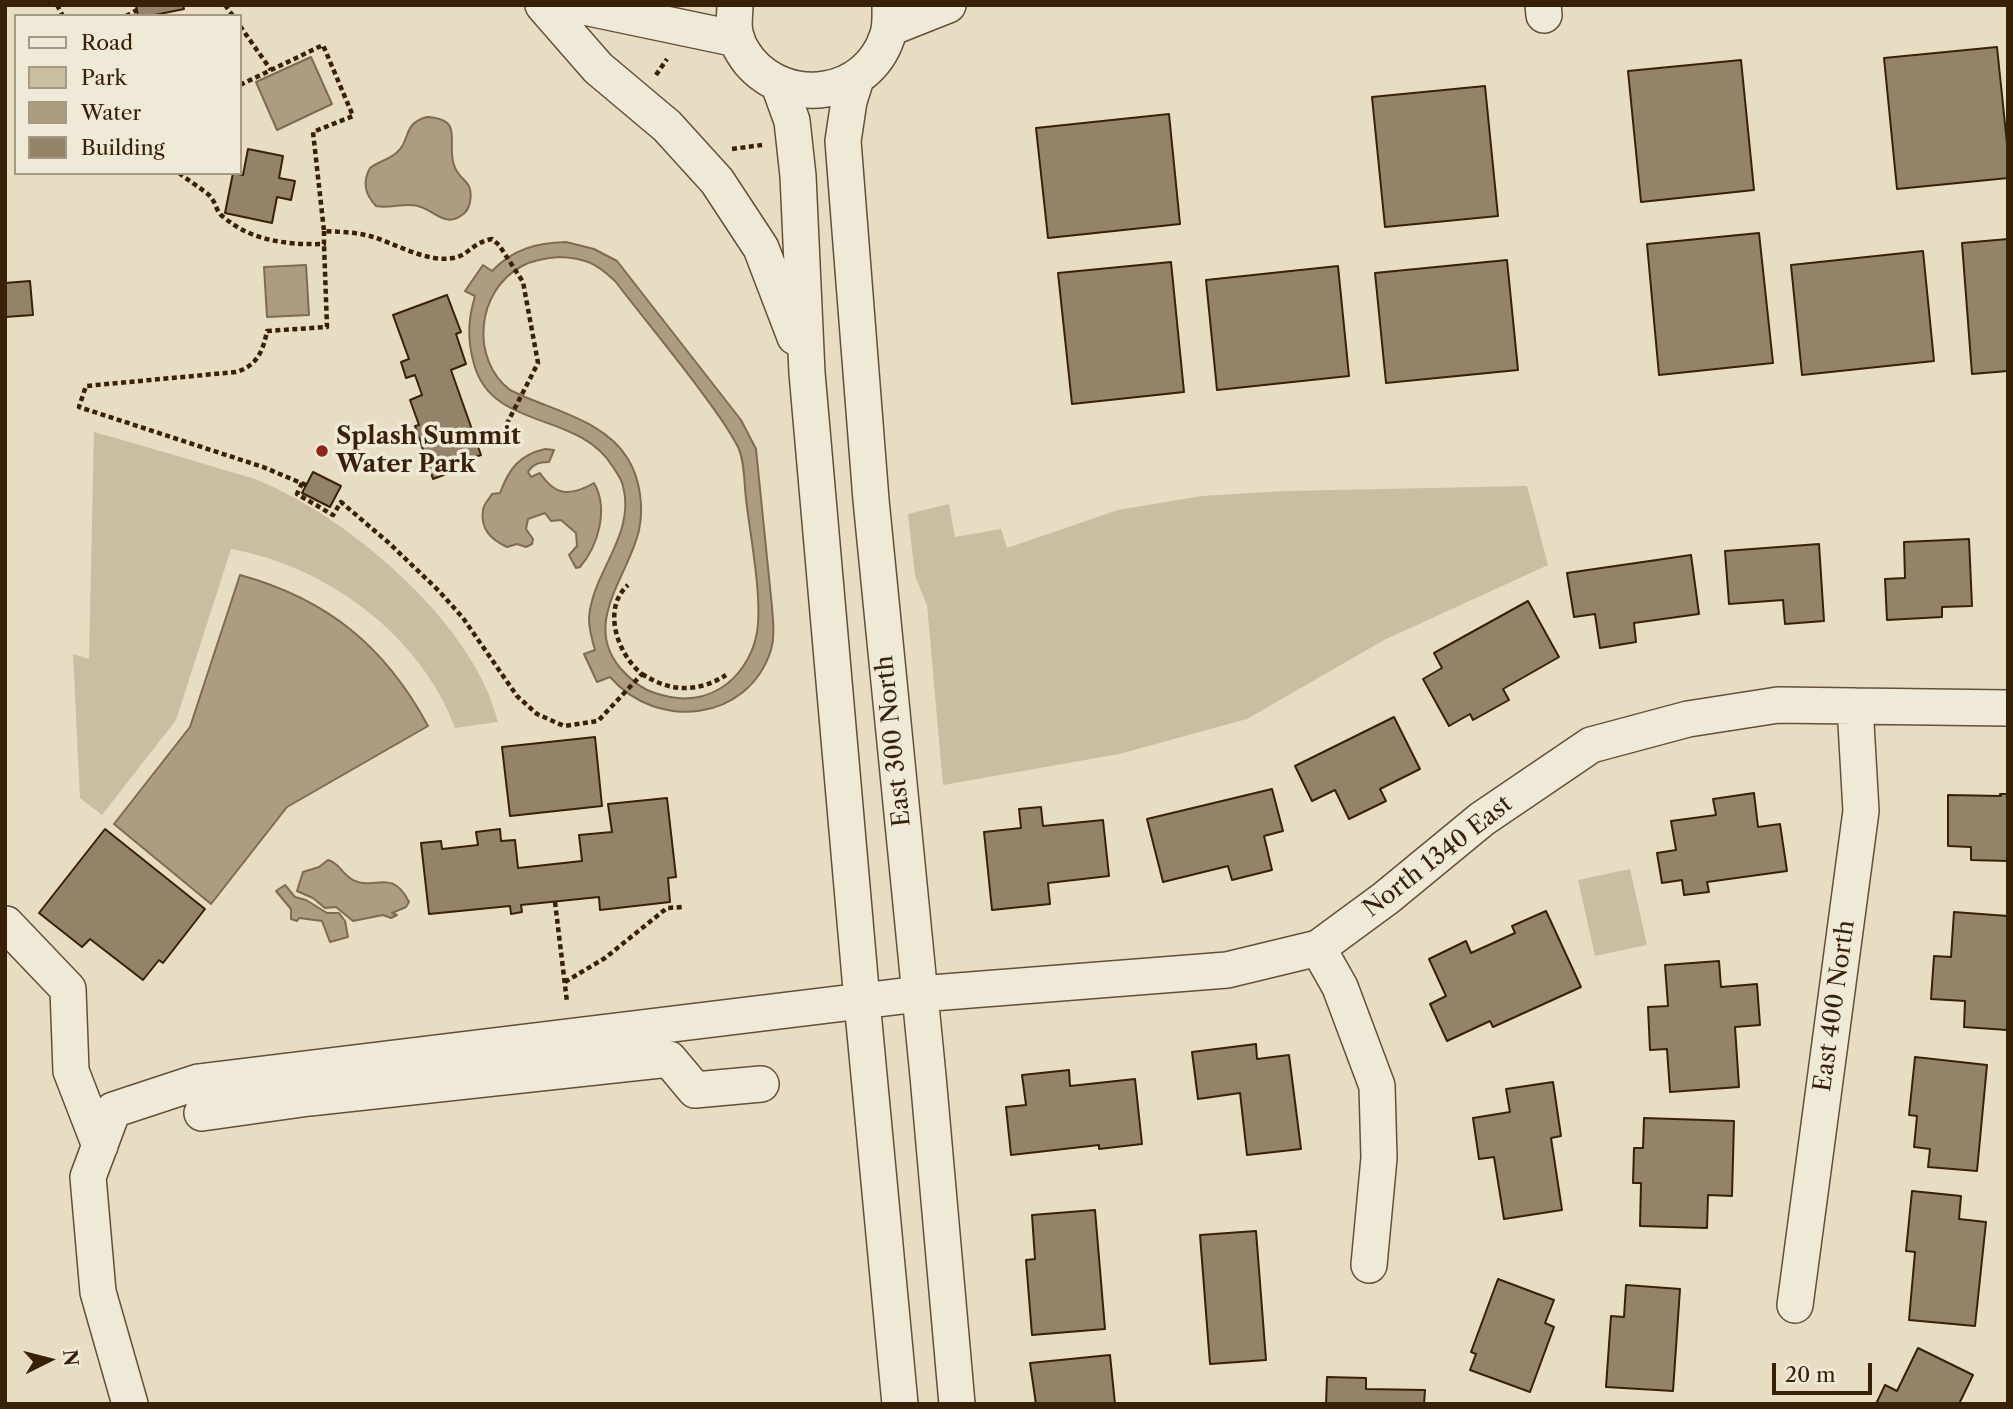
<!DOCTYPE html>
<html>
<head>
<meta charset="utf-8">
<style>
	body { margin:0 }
	#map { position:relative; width:2013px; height:1409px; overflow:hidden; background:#e7ddc2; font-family:"Libre Caslon Text",serif }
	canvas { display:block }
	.frame { position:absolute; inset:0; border:7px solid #392107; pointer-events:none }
	.legend { position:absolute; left:14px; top:14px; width:228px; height:161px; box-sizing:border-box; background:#efe9d7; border:2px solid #a69984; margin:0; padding:9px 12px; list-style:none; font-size:21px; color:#392107 }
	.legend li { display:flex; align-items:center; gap:14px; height:35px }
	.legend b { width:35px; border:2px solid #a69984 }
	.north { position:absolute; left:14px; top:1325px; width:70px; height:70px; -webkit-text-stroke:5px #efe9d7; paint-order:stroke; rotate:84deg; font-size:19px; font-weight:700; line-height:28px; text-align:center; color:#392107 }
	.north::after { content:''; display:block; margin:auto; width:24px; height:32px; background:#392107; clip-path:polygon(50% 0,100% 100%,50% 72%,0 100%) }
	.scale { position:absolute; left:1772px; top:1363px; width:100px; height:32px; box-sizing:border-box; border:4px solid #392107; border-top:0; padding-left:9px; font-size:21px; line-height:24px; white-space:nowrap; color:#392107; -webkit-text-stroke:5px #efe9d7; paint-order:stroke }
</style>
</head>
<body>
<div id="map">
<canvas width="2013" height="1409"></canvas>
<div class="frame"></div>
<ul class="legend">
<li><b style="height:9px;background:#efe9d7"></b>Road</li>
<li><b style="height:19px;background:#c9bda2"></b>Park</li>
<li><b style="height:19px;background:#ac9d82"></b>Water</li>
<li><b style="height:19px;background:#938368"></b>Building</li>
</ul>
<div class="north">N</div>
<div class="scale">20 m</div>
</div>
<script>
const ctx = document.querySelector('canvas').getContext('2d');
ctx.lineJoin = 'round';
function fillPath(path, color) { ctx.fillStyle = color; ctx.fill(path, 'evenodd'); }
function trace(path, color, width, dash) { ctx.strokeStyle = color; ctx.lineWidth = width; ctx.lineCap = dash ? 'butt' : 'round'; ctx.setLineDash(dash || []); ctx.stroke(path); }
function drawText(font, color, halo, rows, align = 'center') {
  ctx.font = font + ' "Libre Caslon Text",serif'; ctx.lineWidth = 7; ctx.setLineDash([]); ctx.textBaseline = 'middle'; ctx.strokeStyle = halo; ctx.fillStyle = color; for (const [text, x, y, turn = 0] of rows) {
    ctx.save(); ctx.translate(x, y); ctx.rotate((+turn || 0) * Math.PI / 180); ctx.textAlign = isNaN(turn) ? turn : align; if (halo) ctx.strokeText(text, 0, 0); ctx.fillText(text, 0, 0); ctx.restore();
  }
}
fillPath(new Path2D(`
	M94,432C133,443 172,454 211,466C228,472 246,475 262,482C352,520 475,625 498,722L455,728C421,635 326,566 231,549L176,720L102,815L80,798L73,654L89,659Z
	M1527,486L1548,565L1384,640L1247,719L1119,754L943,785L927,605L915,576L908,514L949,504L955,537L1001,529L1007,548L1118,510L1202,496L1286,491Z
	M1630,869L1647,945L1595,956L1578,880Z`), '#c9bda2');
const water = new Path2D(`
	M311,57L332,104L277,130L256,82Z
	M427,117C465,119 446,142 454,165C459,182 474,179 470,202C469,207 467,212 462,215C445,228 434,210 418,206C405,202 390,209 376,206C365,194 362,183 370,168C378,162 387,160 395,154C412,141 401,124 427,117Z
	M566,242L594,249L617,261L741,420L756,449L772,607C773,621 775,636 771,650C748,722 657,731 610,677L597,682L584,654L595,650C592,640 589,629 589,618C592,572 636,535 623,486C622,480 617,473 613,467C578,410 492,431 474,364C467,339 468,320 475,296L465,291L483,265L492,271C513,249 536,243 566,242ZM559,257C585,258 596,263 615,281C642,316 670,350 697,386C711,405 727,425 738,447C745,461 744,484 746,499C750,535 764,604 756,637C752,656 739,677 721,688C700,701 678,701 655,693C641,689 630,679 621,669C581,623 629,576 639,530C644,507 640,479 628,459C604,419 549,410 510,390C470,359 476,291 522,266C533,260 546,258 559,257Z
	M306,265L309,315L267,317L264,267Z
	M545,449L554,450L549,462C539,462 533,464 528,472L531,477L540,473C556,497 571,496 594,483C609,509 598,546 580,567L576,568L569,555L577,546L576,533L561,520L551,521L545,513L528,519L526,529L533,539L532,544L526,547L517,544L507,547C492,540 480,530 483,510C483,505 489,499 492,494L500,493C509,469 519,455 545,449Z
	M240,575C327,599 385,646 428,726L287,807L211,904L114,824L190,727Z
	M328,860C339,863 341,872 350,878C372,894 391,865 409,902L406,907L392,913L397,915L391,918L383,915L353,921L336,907L325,908L313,898L297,891L303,872L319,867Z
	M285,885L295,897L306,900L327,913H339L345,921L348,937L330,942L322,921L299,918L297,921L291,919V909L276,891Z`);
fillPath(water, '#ac9d82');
trace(water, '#7e6b51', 2);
const building = new Path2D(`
	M136,5H183L184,9L150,16H138Z
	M1997,47L2008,153V178L1897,189L1884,58Z
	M1741,60L1754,190L1641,202L1628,71Z
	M1485,86L1498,216L1385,227L1372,97Z
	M1169,114L1180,224L1048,238L1036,128Z
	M248,149L283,156L279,178L295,181L291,200L277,197L272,223L225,213L233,173L243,175Z
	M1759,233L1773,363L1659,375L1647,244Z
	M2008,239V371L1972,374L1962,243Z
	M1923,251L1934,361L1802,375L1791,265Z
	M1507,260L1518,370L1386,383L1375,273Z
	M1171,262L1184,392L1072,404L1058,273Z
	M1338,266L1349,376L1217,390L1206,280Z
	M30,281L33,315L5,317V283Z
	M447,295L461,332L456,334L466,364L451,370L481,455L447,466L449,473L433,479L415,426L419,425L410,400L422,395L415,375L406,378L401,362L409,359L393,315Z
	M313,472L341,486L330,507L302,493Z
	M1969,539L1972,606L1942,607V617L1887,620L1885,579L1905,578L1904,542Z
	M1819,544L1824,621L1785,624L1783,600L1729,604L1725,551Z
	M1691,555L1699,614L1634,623L1636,642L1600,648L1595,614L1574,617L1567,573Z
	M1528,601L1559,657L1503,689L1509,700L1473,720L1470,714L1449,726L1423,679L1442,668L1434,653Z
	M1394,717L1420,769L1380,789L1386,801L1349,819L1335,790L1312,801L1295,766Z
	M595,737L602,806L510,816L502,747Z
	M1272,789L1283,831L1264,836L1272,870L1232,880L1228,866L1163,882L1147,819Z
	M1754,793L1758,827L1780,824L1787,871L1707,882L1709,892L1684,895L1682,880L1662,883L1657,853L1676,850L1671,821L1716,815L1713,799Z
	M2000,794H2008V861L1971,860V847L1948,846V795L2001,796Z
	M667,798L676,877L668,878L670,902L600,910L599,897L521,905L522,912L511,914L510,906L429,914L421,843L441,841L442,849L478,845L476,832L500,829L501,841L515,840L518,868L582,861L579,835L612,832L608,804Z
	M1041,807L1043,826L1103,820L1109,876L1048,883L1050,904L992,910L984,832L1021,828L1019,809Z
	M105,829L205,909L163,963L159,960L143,980L90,939L82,947L39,913Z
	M1546,911L1581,987L1493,1027L1490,1021L1447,1041L1430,1004L1446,996L1429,959L1466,941L1471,953L1515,933L1512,926Z
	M1954,912L2008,916L2007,1030L1964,1027L1965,1001L1931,999L1934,956L1951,957Z
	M1719,961L1721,987L1757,984L1760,1025L1735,1027L1739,1087L1670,1092L1667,1049L1650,1050L1648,1007L1668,1006L1665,965Z
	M1256,1044L1257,1059L1289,1055L1301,1149L1247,1155L1240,1093L1198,1099L1192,1052Z
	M1915,1057L1987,1065L1977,1171L1928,1167L1930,1149L1914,1147L1917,1116L1909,1115Z
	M1069,1070L1070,1086L1135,1079L1142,1144L1099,1149V1145L1011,1155L1006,1107L1026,1105L1022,1075Z
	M1553,1082L1561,1136L1551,1138L1562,1210L1504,1219L1494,1157L1479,1159L1473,1118L1510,1112L1506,1089Z
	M1644,1118L1734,1121L1732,1196L1708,1195L1707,1228L1640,1226L1641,1183H1633L1634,1148H1643Z
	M1912,1191L1961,1196L1959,1219L1986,1222L1975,1326L1909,1320L1915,1252L1906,1251Z
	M1095,1210L1105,1329L1032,1335L1026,1260L1035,1259L1032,1215Z
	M1256,1231L1266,1360L1210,1364L1200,1235Z
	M1498,1279L1554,1300L1545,1323L1554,1327L1530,1392L1470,1370L1476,1354L1471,1352Z
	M1626,1285L1680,1289L1673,1391L1606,1387L1611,1316L1624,1317Z
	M1918,1348L1973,1375L1959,1404H1876L1885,1385L1897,1391Z
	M1110,1355L1115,1404H1036L1030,1363Z
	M1327,1377L1366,1378V1389L1425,1390L1424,1404H1326Z`);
fillPath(building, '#938368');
trace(building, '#392107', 2);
const minor = new Path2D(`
	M543,5L598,68L667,126L717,181L761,248L795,337
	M575,5L737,39
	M735,5C735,14 733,24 735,32C736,42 743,53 749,61C788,108 867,97 887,37C891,27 890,16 890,5
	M1543,5L1544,15
	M890,28L948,5
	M856,79L849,101L843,141L871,500L928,1076L957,1404
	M779,85L792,121L798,176L807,373L862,1001L900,1404
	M6,924L68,989L71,1071L100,1146
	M1318,948L1340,987L1377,1086L1379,1158L1369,1265
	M202,1113L309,1098L669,1059L695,1090L761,1084
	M1795,1305L1861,811L1855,706
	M130,1404L98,1292L88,1177L113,1110L198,1082L919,994L1227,970L1318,948L1386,898L1482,819L1591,745L1688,719L1778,705L2008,708`);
trace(minor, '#645036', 38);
trace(new Path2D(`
	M57,5L63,16
	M225,5L233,16
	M126,16L137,10
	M240,26L271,70
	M656,75L667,59
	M240,85L323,45L353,116L313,132L324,231C340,232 357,232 373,237C396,244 428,263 453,258C468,256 473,242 492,239L499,245L523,282L538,363L498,441
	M732,149L762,145
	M179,173C189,181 201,188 210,196C215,201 216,210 221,215C250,241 287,245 324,244V231
	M302,483L297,494L333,515L341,502L389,543L439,591L463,618L517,696L537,714L564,726L598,721L642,674C618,655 601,609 628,585
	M306,485L263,467L79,407L86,386L236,372C257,366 263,351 267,331L327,327L324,244
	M642,674C670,692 698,693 726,675
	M555,902L567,1002
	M565,982L605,958L667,908L683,907`), '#392107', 4.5, [5, 3.5]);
trace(minor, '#efe9d7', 35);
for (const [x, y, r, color] of [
	[322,451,7,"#8f2418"]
]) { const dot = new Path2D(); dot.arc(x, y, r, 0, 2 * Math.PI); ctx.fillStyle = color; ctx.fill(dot); trace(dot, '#efe9d7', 2.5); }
drawText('bold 24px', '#392107', '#efe9d7', [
	["Splash Summit",336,437],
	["Water Park",336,465]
], 'left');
drawText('24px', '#392107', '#efe9d7', [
	["East 300 North",894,741,-96],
	["North 1340 East",1438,857,-38],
	["East 400 North",1835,1006,-82]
]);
</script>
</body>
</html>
